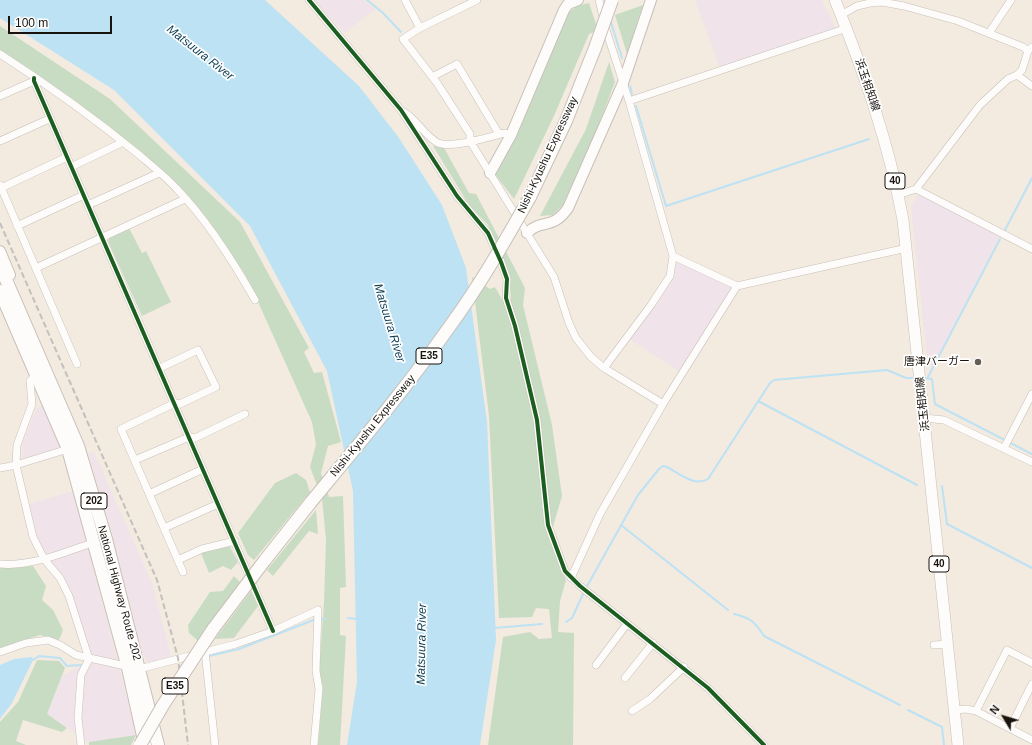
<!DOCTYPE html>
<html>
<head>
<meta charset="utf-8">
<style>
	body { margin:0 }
	#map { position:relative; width:1032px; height:745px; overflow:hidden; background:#f3eae0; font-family:Helvetica,sans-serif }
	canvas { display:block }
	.north { position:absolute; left:984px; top:697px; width:40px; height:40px; -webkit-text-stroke:3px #fff; paint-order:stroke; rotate:308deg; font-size:11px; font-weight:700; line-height:16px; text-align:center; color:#19130d }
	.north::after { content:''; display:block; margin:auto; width:14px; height:18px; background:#19130d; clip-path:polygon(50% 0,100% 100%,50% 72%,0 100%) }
	.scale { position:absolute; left:8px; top:16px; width:104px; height:18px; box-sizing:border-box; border:2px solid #19130d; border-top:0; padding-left:5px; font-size:12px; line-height:14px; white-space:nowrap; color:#19130d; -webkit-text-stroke:3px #fff; paint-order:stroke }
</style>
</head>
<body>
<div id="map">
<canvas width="1032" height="745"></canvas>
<div class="north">N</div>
<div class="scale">100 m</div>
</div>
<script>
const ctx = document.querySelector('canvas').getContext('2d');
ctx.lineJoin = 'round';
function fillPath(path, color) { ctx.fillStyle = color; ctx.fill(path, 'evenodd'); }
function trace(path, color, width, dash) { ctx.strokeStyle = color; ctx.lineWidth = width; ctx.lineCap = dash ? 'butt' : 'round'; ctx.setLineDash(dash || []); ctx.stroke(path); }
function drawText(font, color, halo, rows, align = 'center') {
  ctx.font = font + ' Helvetica,"Noto Sans JP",sans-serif'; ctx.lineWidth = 3.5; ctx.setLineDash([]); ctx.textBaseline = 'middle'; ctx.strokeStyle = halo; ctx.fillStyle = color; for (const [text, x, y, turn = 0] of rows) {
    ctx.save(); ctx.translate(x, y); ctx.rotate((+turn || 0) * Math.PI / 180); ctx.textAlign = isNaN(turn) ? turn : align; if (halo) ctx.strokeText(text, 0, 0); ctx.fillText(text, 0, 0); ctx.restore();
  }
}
fillPath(new Path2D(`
	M314,0H364L375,9L345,33Z
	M695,0H822L836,29L720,68Z
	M918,194L1000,236L932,367L928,365L911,207Z
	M676,255L737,283L685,375L629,339L666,289L675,273Z
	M44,405L59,445L57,451L22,462L23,442L37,408Z
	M94,452L152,583L171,657L149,664L142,652L112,534L88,453Z
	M73,491L117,659L136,735L89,742L47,714L63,675L91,661L67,584L51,563L39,542L29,504Z`), '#f0e3e9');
fillPath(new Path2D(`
	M589,3L598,30L589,34L553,118L514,199L494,173L516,137L569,12L577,6Z
	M643,5L627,54L615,15Z
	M0,26L110,99L240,222L309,348L304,352L314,373L322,372L341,442L328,446L321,473L329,497L343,496L346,587L340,588V635L346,636L340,745H318L323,686L319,672L324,603L326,540L322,498L310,467L316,444L312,422L259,304L257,297L244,273L212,227L162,172L0,52Z
	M609,62L615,82L595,134L563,205L553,215L540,216L586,129Z
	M433,146H443L469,193L476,194L525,288L523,305L552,425L562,496L549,540L566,580L560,601L558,632L574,633L573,745H488L503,637L530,632L539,639L552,638L549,609L536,608L532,617L499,618L489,416L472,277L490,289L495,287L504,303L511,300L510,276L488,225L469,205Z
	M129,228L142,253L146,251L171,302L142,316L108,241L110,237Z
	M296,473L306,480L310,492L254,560L248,555L238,533L275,483Z
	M316,510L318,534L309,531L273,576L267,570Z
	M229,545L238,562L231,570L223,566L209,573L201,553Z
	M33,566L46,586L42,600L53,610L63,630L59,640L40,635L0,648V567L14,568Z
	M234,576L240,582L198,641L189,633L188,625L210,592L223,591Z
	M251,591L258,606L234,638L215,639Z
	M37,660L59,661L65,668L47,714L67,728L62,732L23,720L16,741L26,745H0V722L18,702Z
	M136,735L131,745H89V742Z`), '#c8dcc3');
fillPath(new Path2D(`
	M0,0H265L359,86L399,138L442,205L466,268L487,422L496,640L480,745H347L357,682L353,491L327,371L250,226L114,90L0,18Z
	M32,657L33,660L12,703L0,719V665L14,659Z`), '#bce2f3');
trace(new Path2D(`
	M367,0L383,13L401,32
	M610,19L622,58
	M630,86L632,94
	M636,106L666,206L869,139
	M1005,230L1032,178
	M928,377L1000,239
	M924,378L932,379L935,404L1032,454
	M758,401L917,485
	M942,486L947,524L1032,568
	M621,525L728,610
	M586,588L638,495L659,469L663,466L667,467C680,474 695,487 708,479L770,383L774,380L887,370L906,378H915
	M734,614C751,618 755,622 764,636L900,705
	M348,618L356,619
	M320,619H325
	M566,622L572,618L584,592
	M494,628L542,624
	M209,656L239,649L316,619
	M33,660L39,656L60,658L67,666L81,665
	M908,710L942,727L944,745`), '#bce2f3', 2);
const street = new Path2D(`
	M309,0L401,110L457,196L488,233L501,262L507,279L506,298L515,326L537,420L548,525L565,571L580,586L708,688L764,745
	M405,0L420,28
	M477,0L420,28L403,39L437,83L470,134V141L554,277L569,323L576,338L591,357L604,368L663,404
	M599,0L607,33L629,101L673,256L670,276L651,305L604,368
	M841,15L857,6L870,3L882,2L904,6L958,21L1023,47L1028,51
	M989,33L1011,0
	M0,54C48,85 94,118 138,154C151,165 165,176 176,188C208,221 233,261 255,300
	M1017,75L1032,86
	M432,77L457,64L499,134
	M34,78V81L273,631
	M0,96L34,81
	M629,101L847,28
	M404,112C417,120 425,136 438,143C452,149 491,136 505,133L511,135
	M0,141L49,119
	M71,167L123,142
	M0,185L77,364
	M1,188L67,157
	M916,189L1032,249
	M898,195L916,189L980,105L1008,79L1017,75L1022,70L1028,51L1032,47
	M88,205L159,173
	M17,226L84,195
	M673,256L737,286L907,248
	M36,268L185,199
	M160,368L198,350L216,387L180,404L175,403L121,429L183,572
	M37,374L30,381L32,404L17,445L16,465L33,537L44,559L60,578L69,596L89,659L81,675L78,718L81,745
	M924,418L944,420L1032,462
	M1004,448L1032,394
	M135,460L189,437L195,438L245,414
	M0,468L16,465L68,449
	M149,494L203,469
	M164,528L218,504
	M178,560L202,549L235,541
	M0,564C32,567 65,552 95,542
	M571,578L600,514L663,404L737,286
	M934,645L947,644
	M205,651L215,745
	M0,652L26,643L48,640L60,645L76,655L139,669L236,644L273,631L318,610L316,671L319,689L314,745
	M596,665L627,624
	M625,678L653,643
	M955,710L966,709L976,711L1032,740
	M632,711L650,699L684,667
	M976,711L1007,650L1032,663
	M1010,728L1032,684`);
const secondary = new Path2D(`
	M490,173L511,135L564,10L568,4L578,0
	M527,233C542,218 552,231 568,208L623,83L651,0
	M0,251L10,275`);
const primary = new Path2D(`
	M835,0C864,72 889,144 903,220L958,745`);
const highway = new Path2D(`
	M530,197L566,121L595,48
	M0,266L78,446L106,539L158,745
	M0,291L68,449L128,668L145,745
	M265,560L311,502
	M213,629L241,592`);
trace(street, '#c7c0b8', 8);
trace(secondary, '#c7c0b8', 12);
trace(primary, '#c7c0b8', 12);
trace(highway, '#c7c0b8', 14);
trace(street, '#fdfcfa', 7);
trace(secondary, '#fdfcfa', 10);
trace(primary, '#fdfcfa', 11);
trace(highway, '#fdfcfa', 12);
trace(new Path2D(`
	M0,223L157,580L178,658L188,745`), '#c3c0bd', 2, [6, 3]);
const highwayBridge = new Path2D(`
	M595,48L612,0
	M311,502C359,444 407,387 450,326C480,285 505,241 530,197
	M241,592L265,560
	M140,745L163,705L213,629`);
trace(highwayBridge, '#c7c0b8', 14, []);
trace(highwayBridge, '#fdfcfa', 12);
trace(new Path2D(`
	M309,0L401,110L457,196L488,233L501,262L507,279L506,298L515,326L537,420L548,525L565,571L580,586L708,688L764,745
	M34,78V81L273,631`), '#1b5e20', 4);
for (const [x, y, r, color] of [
	[978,362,4,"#655e57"]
]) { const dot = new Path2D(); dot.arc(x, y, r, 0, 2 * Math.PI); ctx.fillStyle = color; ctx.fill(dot); trace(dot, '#fff', 1.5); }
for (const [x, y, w] of [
	[895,181,20],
	[429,356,26],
	[94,501,26],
	[939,564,20],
	[175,686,26]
]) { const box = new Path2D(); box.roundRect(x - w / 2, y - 8, w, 16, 3); ctx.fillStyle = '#fff'; ctx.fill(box); trace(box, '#19130d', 1); }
drawText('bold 10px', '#19130d', null, [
	["40",895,181],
	["E35",429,356],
	["202",94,501],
	["40",939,564],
	["E35",175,686]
]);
drawText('11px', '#19130d', '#fff', [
	["浜玉相知線",867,85,71],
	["Nishi-Kyushu Expressway",548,155,-65],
	["浜玉相知線",923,404,-96],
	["Nishi-Kyushu Expressway",373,426,-51],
	["National Highway Route 202",119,593,75]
]);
drawText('11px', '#19130d', '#fff', [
	["唐津バーガー",970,362]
], 'right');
drawText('italic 12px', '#0d3e52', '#fff', [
	["Matsuura River",200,53,38],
	["Matsuura River",389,323,73],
	["Matsuura River",422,644,-89]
]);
</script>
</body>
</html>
